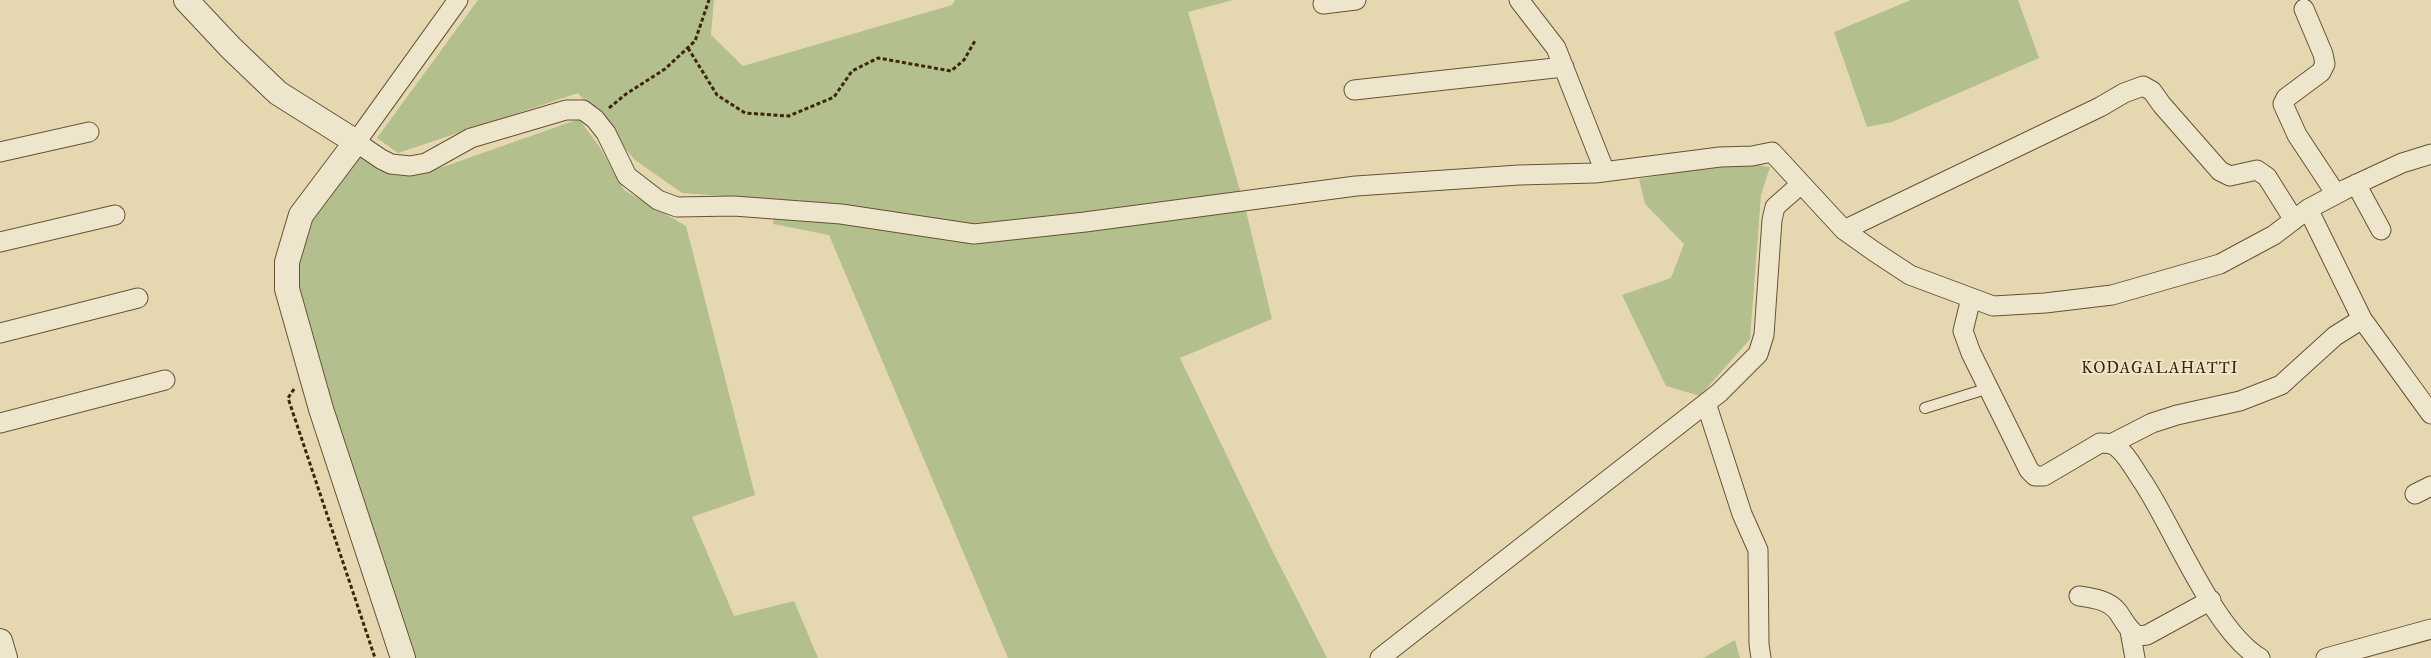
<!DOCTYPE html>
<html>
<head>
<meta charset="utf-8">
<style>
	body { margin:0 }
	canvas { display:block; background:#e5d8b1 }
</style>
</head>
<body>
<canvas width="2431" height="658"></canvas>
<script>
const ctx = document.querySelector('canvas').getContext('2d');
ctx.lineJoin = 'round';
function fillPath(path, color) { ctx.fillStyle = color; ctx.fill(path, 'evenodd'); }
function trace(path, color, width, dash) { ctx.strokeStyle = color; ctx.lineWidth = width; ctx.lineCap = dash ? 'butt' : 'round'; ctx.setLineDash(dash || []); ctx.stroke(path); }
function drawText(font, color, halo, rows, align = 'center') {
  ctx.font = font + ' "IM FELL Great Primer",serif'; ctx.lineWidth = 4; ctx.setLineDash([]); ctx.textBaseline = 'middle'; ctx.strokeStyle = halo; ctx.fillStyle = color; for (const [text, x, y, turn = 0] of rows) {
    ctx.save(); ctx.translate(x, y); ctx.rotate((+turn || 0) * Math.PI / 180); ctx.textAlign = isNaN(turn) ? turn : align; if (halo) ctx.strokeText(text, 0, 0); ctx.fillText(text, 0, 0); ctx.restore();
  }
}
fillPath(new Path2D(`
	M478,0H714L711,35L743,66L952,5L955,0H1233L1188,12L1246,211L1272,319L1180,358L1272,550L1327,658H1008L829,235L773,224L778,200L682,193L635,160L578,93L398,153L377,138Z
	M1911,0H2018L2039,58L1892,122L1867,127L1834,32Z
	M579,119L599,146L624,190L686,226L755,495L692,517L734,616L794,601L818,658H411L336,428L291,260L317,199L358,153L376,167L403,176L443,167Z
	M1739,162L1770,167L1761,195L1750,339L1700,396L1666,386L1622,295L1671,278L1684,244L1645,204L1639,179Z
	M1735,640L1740,658H1703Z`), '#b3bf8d');
const service = new Path2D(`
	M1925,408L1989,388`);
const minor = new Path2D(`
	M458,0L356,142L381,159L391,164L410,166L426,163L471,138L566,110H583L595,119L606,133L627,176L658,200L677,207L734,206L841,214L974,234L1085,222L1356,186L1519,175L1595,173L1720,157L1752,156L1772,152L1844,230L1875,252L1910,275L1993,306L2045,303L2112,295L2220,264L2274,235L2308,209L2346,189L2402,163L2431,154
	M1519,0L1556,48L1605,172
	M1323,4L1356,0
	M2304,9L2323,54L2325,64L2321,72L2286,98L2283,104L2297,135L2336,194
	M1354,90L1564,67
	M0,152L89,132
	M2356,184L2381,230
	M2308,209L2362,319L2431,414
	M1844,230L2100,107L2124,93L2143,86L2152,91L2162,105L2220,171L2230,176L2257,170L2267,177L2294,220
	M0,242L115,215
	M1971,298L1963,331L1971,353L2029,470L2035,476H2044L2100,443C2107,443 2113,443 2118,448C2128,456 2135,471 2143,482C2174,529 2214,631 2260,658
	M0,333L138,298
	M1706,403L1742,514L1758,550L1759,644L1761,658
	M0,423L165,380
	M2111,444L2152,423L2177,415L2240,401L2281,385L2335,336L2362,319
	M2415,494L2431,486
	M2079,596C2093,598 2109,600 2118,612C2125,622 2128,630 2138,636L2147,635L2211,600
	M2130,631L2135,658
	M1380,658L1719,393L1758,354L1764,335L1772,220L1775,207L1801,184
	M2326,658L2431,629`);
const tertiary = new Path2D(`
	M186,0L231,48L278,93L356,142L301,215L287,262V289L321,409L403,658
	M0,641L5,658`);
trace(service, '#675234', 12);
trace(minor, '#675234', 21);
trace(tertiary, '#675234', 26);
trace(new Path2D(`
	M688,48L717,95L745,113L789,116L834,97L852,71L878,58L951,71L964,60L976,39
	M609,108L626,94L665,69L695,41L709,0
	M294,389L288,398L375,658`), '#3d260b', 3, [4, 2.5]);
trace(service, '#eee6cc', 10);
trace(minor, '#eee6cc', 19);
trace(tertiary, '#eee6cc', 24);
ctx.letterSpacing = '1px';
drawText('16px', '#3d260b', '#eee6cc', [
	["KODAGALAHATTI",2160,369]
]);
ctx.letterSpacing = '0px';
</script>
</body>
</html>
